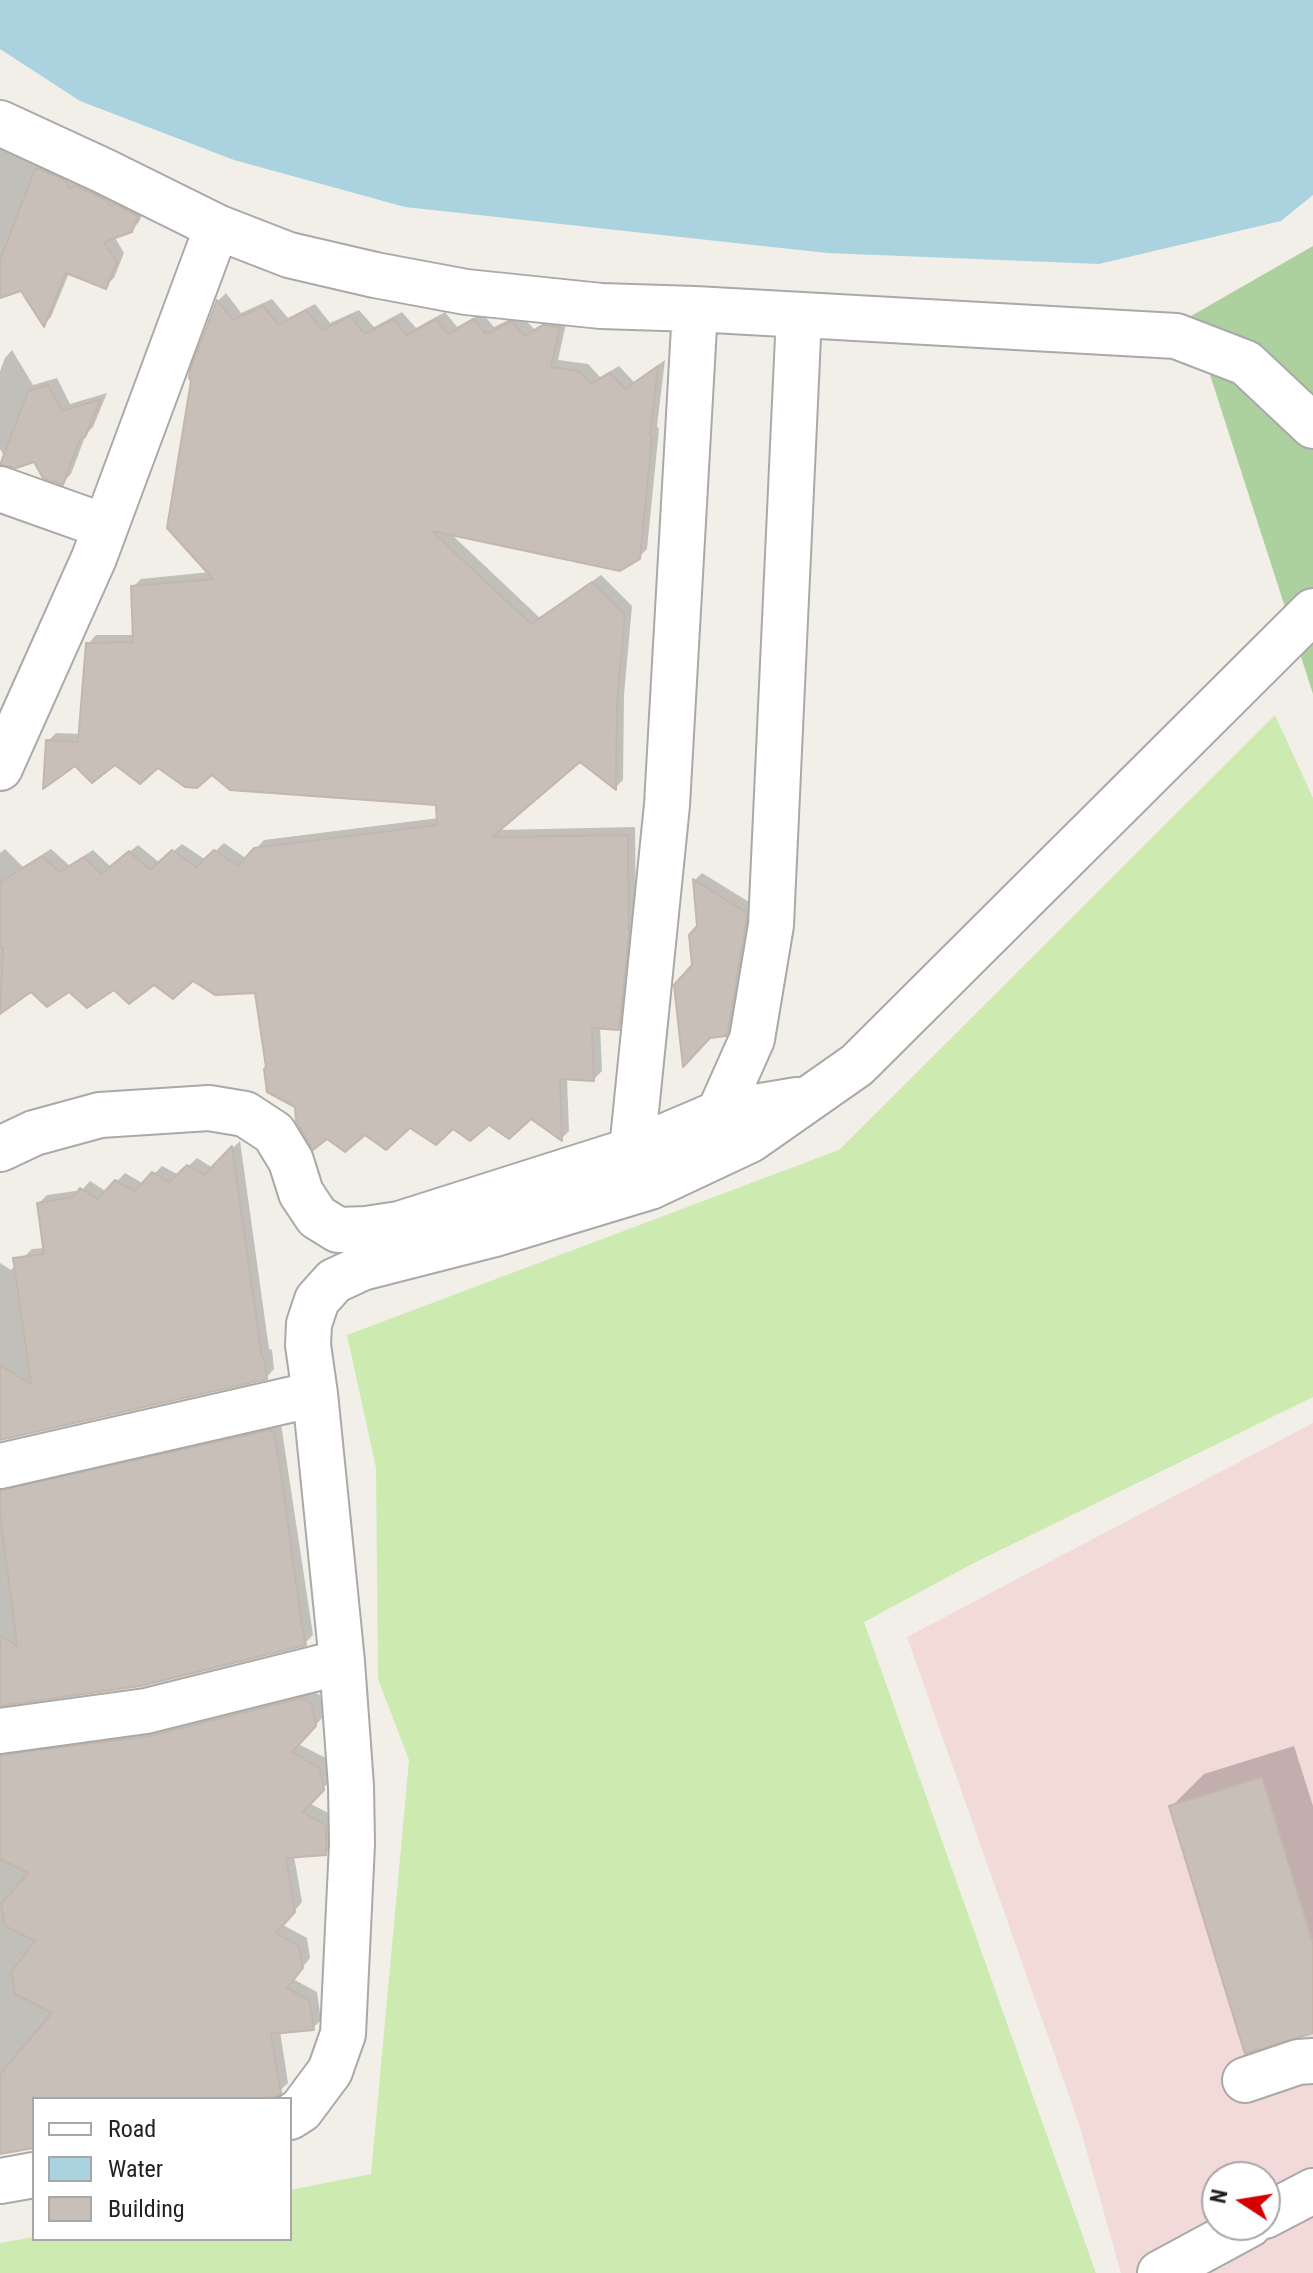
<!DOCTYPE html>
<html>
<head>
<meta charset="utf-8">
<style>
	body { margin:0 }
	#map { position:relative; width:1313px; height:2273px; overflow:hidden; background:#f2efe9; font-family:"Roboto Condensed",sans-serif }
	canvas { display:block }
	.legend { position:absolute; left:32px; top:2097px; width:260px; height:144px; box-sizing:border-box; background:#fff; border:2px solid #a7a7a7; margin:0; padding:10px 14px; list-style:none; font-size:24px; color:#222 }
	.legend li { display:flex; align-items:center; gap:16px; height:40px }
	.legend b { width:40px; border:2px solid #a7a7a7 }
	.north { position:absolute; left:1201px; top:2161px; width:80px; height:80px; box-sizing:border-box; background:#fff; border:2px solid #a7a7a7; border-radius:50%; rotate:282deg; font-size:22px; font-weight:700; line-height:32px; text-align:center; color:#222 }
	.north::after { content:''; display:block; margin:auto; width:28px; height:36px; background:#d40000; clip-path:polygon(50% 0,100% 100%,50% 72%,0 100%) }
</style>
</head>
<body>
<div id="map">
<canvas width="1313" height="2273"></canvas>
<ul class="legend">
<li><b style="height:10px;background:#fff"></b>Road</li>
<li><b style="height:22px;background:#aad3df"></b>Water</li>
<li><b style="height:22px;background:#c7bfb8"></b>Building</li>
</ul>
<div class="north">N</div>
</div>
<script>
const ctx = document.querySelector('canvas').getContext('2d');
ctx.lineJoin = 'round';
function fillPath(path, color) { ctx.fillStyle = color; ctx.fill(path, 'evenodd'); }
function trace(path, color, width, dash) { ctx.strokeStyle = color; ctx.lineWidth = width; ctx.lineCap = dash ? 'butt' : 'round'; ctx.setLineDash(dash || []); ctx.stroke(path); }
fillPath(new Path2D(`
	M1313,1423V2273H1121L1079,2124L907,1637ZM1217,2177H1265V2225H1217Z`), '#f2dad9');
fillPath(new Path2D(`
	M1275,715L1313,798V1397L972,1564L864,1622L1096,2273H0V2243L34,2237V2239H290V2190L371,2174L409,1760L378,1679L376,1468L347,1335L839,1150Z`), '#cdebb0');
fillPath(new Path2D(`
	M1313,246V694L1191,316Z`), '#add19e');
fillPath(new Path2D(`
	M0,0H1313V195L1281,221L1099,264L827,253L405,207L234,160L80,101L0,49Z`), '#aad3df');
fillPath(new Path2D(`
	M0,142L145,208L139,222L131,231L114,236L124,253L114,278L105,286L69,273L51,317L44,324L22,288L0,296Z
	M226,293L241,313L272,299L288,318L315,304L330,323L359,310L374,327L402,312L416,328L445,312L457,327L482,313L494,327L520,314L534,329L553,318L567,319L558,360L588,364L600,377L619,366L634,382L665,360L657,426L659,429L647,549L638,558L450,533L540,618L601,575L632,606L624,695L623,780L615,788L580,760L498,830L635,827L636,927L627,1019L618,1028L600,1026L602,1071L594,1079L567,1078L569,1131L562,1138L531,1116L453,1126L410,1125L365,1132L297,1106L268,1068L257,991L192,978L114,988L32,989L10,1005L0,995V853L5,849L23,867L51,849L69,865L93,850L111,867L138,845L160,863L182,844L206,860L224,843L247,859L264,840L439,818L438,803L158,766L115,763L48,741L56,733L81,734L88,644L96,635H135L133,587L141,579L210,572L192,371L218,301Z
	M12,350L33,385L57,378L70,404L107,393L93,427L86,434L71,474L62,483L34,460L9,464L0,449V371L5,358Z
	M702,873L754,905L733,1026L725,1035L694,965L699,927L695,880Z
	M240,1141L269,1349L272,1350L274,1369L266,1378L0,1438V1263L11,1270L32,1249L45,1248L39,1203L47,1195L82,1190L90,1181L107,1192L125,1173L144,1184L162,1166L179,1175L197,1158L213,1168Z
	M281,1424L313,1635L305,1643L0,1704V1481Z
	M311,1691L320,1695L324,1716L298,1744L328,1759L331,1780L309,1803L334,1816V1844L326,1853L294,1856L302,1902L283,1925L307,1938L310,1958L293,1979L317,1992L321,2020L313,2028L280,2031L288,2083L272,2098L249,2087L238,2099H34V2135L0,2148V1747Z
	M1294,1746L1313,1806V2031L1171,1807L1204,1774Z`), '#0003');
const building = new Path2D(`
	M38,168L65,180L69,188L76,186L107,200L110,206L115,204L138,216L132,232L104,242L117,262L106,289L66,273L44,327L21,291L0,298V260L35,169Z
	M217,300L233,320L263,306L279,325L306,310L322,330L350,316L365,334L393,319L407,335L436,319L448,334L473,319L486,334L510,322H513L525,336L543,325L560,327L551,367L579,371L591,384L610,373L625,389L658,366L650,435L652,437L640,559L620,571L432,531L531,624L592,582L625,615L617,704L616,790L580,762L492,837L628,835L629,936L619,1030L592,1028L594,1081L560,1079L562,1141L531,1119L509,1139L489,1125L470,1141L453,1129L436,1145L410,1128L386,1150L365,1135L345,1152L327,1139L313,1150L296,1121L295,1107L267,1092L264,1069L266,1067L255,993L215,995L193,981L173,999L154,985L129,1004L114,990L87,1008L69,992L47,1007L31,992L0,1014L3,947H0V882L42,856L60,872L84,857L101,874L129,851L150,870L172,850L196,867L214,850L238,866L254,848L437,825L436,805L230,790L212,775L197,788L185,787L158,768L140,784L115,765L92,783L75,766L43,789L46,740L78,742L86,643L133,642L131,586L213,579L167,528L191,381L189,378L190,370Z
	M48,385L62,411L101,399L85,437L80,439L63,485L43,478L34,462L16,468L0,465L28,391Z
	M693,879L747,913L746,922L728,1032L726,1036L710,1038L683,1067L674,985L692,965L689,935L697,926Z
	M232,1146L262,1357L264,1358L267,1379L0,1440V1365L31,1384L13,1258L44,1254L37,1203L73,1197L80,1188L98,1199L115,1180L135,1191L152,1172L169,1182L187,1165L204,1175Z
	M270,1430L274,1432L282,1480L302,1626L306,1645L141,1686L0,1706V1635L17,1646L0,1515V1490Z
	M302,1698L312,1704L316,1726L292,1752L320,1768L324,1790L303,1812L326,1825V1855L286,1858L295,1912L276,1933L299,1946L303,1968L287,1988L309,2000L314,2030L271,2034L281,2093L276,2097L249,2099H34V2148L0,2154V2074L52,2013L15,1994L11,1972L35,1941L5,1926L1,1904L28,1873L0,1859V1755L150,1736Z
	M1262,1777L1313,1943V2033L1245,2054L1169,1806Z`);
fillPath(building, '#c7bfb8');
trace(building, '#c4b6ab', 2);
const minor = new Path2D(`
	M0,123L104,171L217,227L94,558L0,768
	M217,227L289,255L375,275L466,292L601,306L695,309L1176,336L1246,363L1313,426
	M0,489L104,526
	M719,1113L752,1039L771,925L799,315
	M0,1149L34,1133L100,1115L209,1108L245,1114L274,1133L291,1161L301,1193L317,1217L338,1230L366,1229L399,1224L632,1150L719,1113L797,1100
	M632,1150L667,805L695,309
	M0,1466L315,1394
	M0,1731L146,1711L342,1662
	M1245,2080L1298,2062L1313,2061
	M290,2117L301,2110L330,2071L343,2034L352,1844L351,1786L342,1662L315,1394L308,1345L309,1324L317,1300L334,1281L362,1268L495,1234L650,1187L750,1140L857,1065L1313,611
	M0,2181L34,2175
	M1265,2216L1313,2191
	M1160,2273L1249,2225`);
trace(minor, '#a9a9a9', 48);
trace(minor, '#fff', 44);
</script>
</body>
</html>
